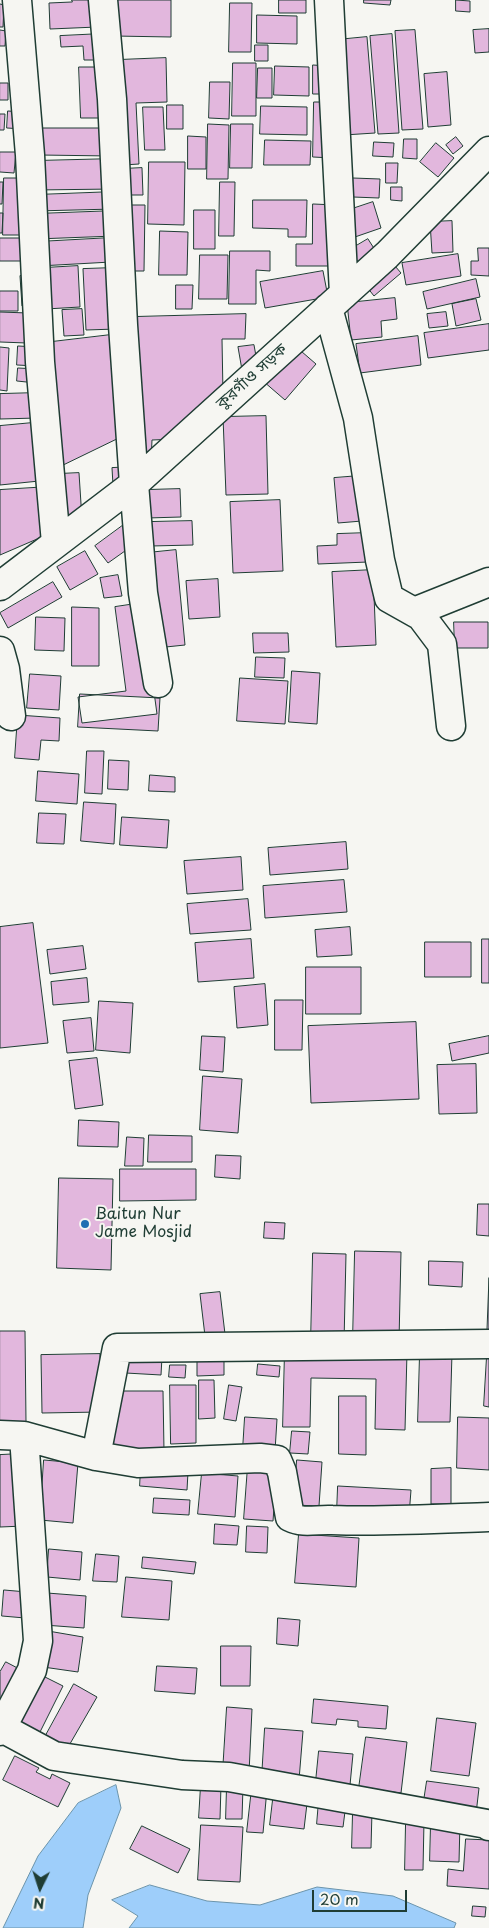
<!DOCTYPE html>
<html>
<head>
<meta charset="utf-8">
<style>
	body { margin:0 }
	#map { position:relative; width:489px; height:1928px; overflow:hidden; background:#f6f6f2; font-family:"Playpen Sans",sans-serif }
	canvas { display:block }
	.north { position:absolute; left:15px; top:1863px; width:50px; height:50px; -webkit-text-stroke:4px #f6f6f2; paint-order:stroke; rotate:184deg; font-size:14px; font-weight:700; line-height:20px; text-align:center; color:#1f3d34 }
	.north::after { content:''; display:block; margin:auto; width:18px; height:22px; background:#1f3d34; clip-path:polygon(50% 0,100% 100%,50% 72%,0 100%) }
	.scale { position:absolute; left:312px; top:1890px; width:95px; height:22px; box-sizing:border-box; border:2px solid #1f3d34; border-top:0; padding-left:6px; font-size:15px; line-height:18px; white-space:nowrap; color:#1f3d34; -webkit-text-stroke:4px #f6f6f2; paint-order:stroke }
</style>
</head>
<body>
<div id="map">
<canvas width="489" height="1928"></canvas>
<div class="north">N</div>
<div class="scale">20 m</div>
</div>
<script>
const ctx = document.querySelector('canvas').getContext('2d');
ctx.lineJoin = 'round';
function fillPath(path, color) { ctx.fillStyle = color; ctx.fill(path, 'evenodd'); }
function trace(path, color, width, dash) { ctx.strokeStyle = color; ctx.lineWidth = width; ctx.lineCap = dash ? 'butt' : 'round'; ctx.setLineDash(dash || []); ctx.stroke(path); }
function drawText(font, color, halo, rows, align = 'center') {
  ctx.font = font + ' "Playpen Sans","Noto Sans Bengali",sans-serif'; ctx.lineWidth = 4; ctx.setLineDash([]); ctx.textBaseline = 'middle'; ctx.strokeStyle = halo; ctx.fillStyle = color; for (const [text, x, y, turn = 0] of rows) {
    ctx.save(); ctx.translate(x, y); ctx.rotate((+turn || 0) * Math.PI / 180); ctx.textAlign = isNaN(turn) ? turn : align; if (halo) ctx.strokeText(text, 0, 0); ctx.fillText(text, 0, 0); ctx.restore();
  }
}
const water = new Path2D(`
	M116,1785L121,1808L88,1895L83,1928H3L38,1856L78,1803Z
	M150,1885L207,1901L260,1905L317,1887L393,1896L456,1923L454,1928H129L138,1916L112,1900Z`);
fillPath(water, '#9ecefa');
trace(water, '#6b94ab', 1);
const building = new Path2D(`
	M72,0H96L97,27L50,29L49,3L72,2Z
	M114,0H171V37L114,36Z
	M279,0H306V13H279Z
	M364,0H391L390,5L364,3Z
	M456,0L470,1V12L456,11Z
	M230,3H252L251,52H229Z
	M0,4L4,5L3,27H0Z
	M257,15L297,16V44L257,43Z
	M489,29V52L475,53L473,30Z
	M0,30L6,31L5,46H0Z
	M415,30L423,129L402,130L395,31Z
	M101,34L102,60H84L83,46L61,47L60,36Z
	M392,34L399,133L378,134L370,36Z
	M367,37L375,133L344,135L336,40Z
	M255,45H268V61H255Z
	M166,58L167,102L136,103L139,164L123,165L118,60Z
	M233,63H256V116H232Z
	M313,65L329,66L328,94H313Z
	M275,66L309,67V96L274,95Z
	M79,67H104L106,118H81Z
	M258,68H272V98H257Z
	M447,72L451,125L428,127L424,74Z
	M210,82H230L229,119L209,118Z
	M0,83H8V100H0Z
	M314,102H333L332,158L313,157Z
	M167,105H183V129H167Z
	M261,106L307,107V135L260,134Z
	M143,107H163L165,150H145Z
	M8,111L24,112L23,129L7,128Z
	M0,114H5L4,130H0Z
	M208,124L229,125L228,179H207Z
	M231,124H253L252,168H230Z
	M40,128H111V156L39,155Z
	M188,136L206,137V169H188Z
	M456,137L463,146L453,154L446,145Z
	M404,139H417V159L403,158Z
	M265,140L311,141L310,165H264Z
	M374,142L394,143L393,157L373,156Z
	M436,143L454,158L438,177L420,162Z
	M0,152H16L14,173L0,172Z
	M113,159L114,189L35,190L34,161Z
	M149,162H185L184,225L148,224Z
	M386,163H398L397,183H386Z
	M142,168L143,195H123L122,169Z
	M4,178H28V235H3Z
	M353,178L380,179L379,198L353,197Z
	M0,182H3L2,204H0Z
	M220,182H235L234,236H219Z
	M391,187H402V201L391,200Z
	M113,192L114,209L35,211V195Z
	M253,200H307L306,237H288V229L253,228Z
	M373,202L381,228L352,238L343,212Z
	M313,204L336,205V266H296V244H312Z
	M125,205H145L144,271H124Z
	M194,210H215V249H194Z
	M114,211L115,236L36,239L35,214Z
	M0,213H3L2,233H0Z
	M452,221L453,252L432,253L430,222Z
	M160,231L188,232L187,275H159Z
	M0,238H30V261H0Z
	M110,238L111,262L39,266L37,242Z
	M368,239L377,253L355,266L346,252Z
	M478,248H489V276L471,275V261H478Z
	M230,251H270V271L256,270V304H229Z
	M458,254L461,276L406,285L402,263Z
	M200,255H228L227,299H199Z
	M389,259L401,273L374,296L363,282Z
	M78,266L80,307L46,309L44,268Z
	M113,268L116,329L86,330L83,269Z
	M323,271L328,297L265,308L260,282Z
	M31,275L34,306H22L20,276Z
	M476,279L480,297L427,309L423,292Z
	M176,285H193L192,309H176Z
	M0,291H18V311H0Z
	M395,298L397,319L381,321L382,337L351,340L347,303Z
	M476,299L481,320L456,326L452,304Z
	M82,309L84,335L64,336L62,310Z
	M0,312L28,313L27,343L0,342Z
	M446,312L448,326L429,328L427,314Z
	M246,314L245,339H222L223,394L178,439L152,440L151,462L135,461L133,317Z
	M489,324V350L428,358L424,333Z
	M119,334L125,435L57,468L43,343Z
	M418,336L421,365L360,373L356,344Z
	M254,345L258,367L242,370L238,347Z
	M294,345L316,364L285,400L263,381Z
	M18,346L37,347L36,366L17,365Z
	M0,347L9,348L7,391L0,390Z
	M18,368L37,369L36,383L17,381Z
	M36,393L37,418L0,419V394Z
	M266,416L268,494L226,495L223,417Z
	M43,422L49,480L0,485V426Z
	M130,467L113,485L112,468Z
	M79,473L82,519L60,520L58,474Z
	M359,476L362,521L338,523L334,478Z
	M48,487L51,533L0,555V490Z
	M180,489L181,517L147,518L146,490Z
	M280,500L283,571L233,573L230,502Z
	M129,521L139,541L108,563L95,546Z
	M192,521L193,545L151,546L149,522Z
	M367,533L368,562L318,564L317,546L337,545V534Z
	M176,550L185,645L156,648L147,553Z
	M85,551L98,574L70,590L57,567Z
	M373,570L376,645L336,647L332,572Z
	M118,575L122,596L104,598L100,578Z
	M218,579L220,617L189,619L186,581Z
	M53,582L62,597L8,628L0,613Z
	M142,603L157,714L82,723L78,697L126,691L115,607Z
	M72,607L99,608V666H72Z
	M36,617L65,618L64,651L35,650Z
	M454,622H488V648H455Z
	M253,633H288L289,652L254,653Z
	M256,657L285,658L284,678L255,677Z
	M292,671L320,673L317,724L289,722Z
	M30,674L61,676L59,710L27,708Z
	M240,678L288,681L285,724L237,721Z
	M80,694L160,698L158,731L78,727Z
	M18,715L60,718L59,741L41,740L39,760L15,758Z
	M87,751H104L102,794L85,793Z
	M109,760L129,761L128,790L108,789Z
	M38,771L79,774L77,804L36,801Z
	M150,775L175,777V792L149,791Z
	M84,802L116,804L114,844L81,841Z
	M39,813L66,814L64,844L37,843Z
	M122,817L169,820L167,848L120,845Z
	M346,842L348,869L270,875L268,848Z
	M241,857L243,890L187,894L184,861Z
	M344,880L347,912L265,918L263,886Z
	M248,899L251,930L190,934L187,904Z
	M33,923L48,1043L0,1048V927Z
	M350,927L352,955L317,957L315,930Z
	M251,939L254,978L198,982L195,943Z
	M482,939H489V983H482Z
	M425,942H471V977H425Z
	M83,946L86,969L50,974L47,950Z
	M306,967H361V1014H306Z
	M87,978L89,1002L53,1005L51,982Z
	M265,984L268,1025L237,1028L234,987Z
	M275,1000H303L302,1050H275Z
	M99,1001L133,1003L130,1053L96,1050Z
	M91,1018L94,1051L67,1053L63,1021Z
	M416,1022L419,1099L311,1103L308,1026Z
	M202,1036L225,1037L223,1072L200,1070Z
	M489,1036V1053L452,1061L449,1044Z
	M97,1058L103,1105L75,1109L69,1061Z
	M476,1064L477,1113L439,1114L437,1065Z
	M203,1076L242,1079L238,1133L200,1130Z
	M79,1120L119,1122L118,1147L78,1146Z
	M149,1135L192,1136V1162H148Z
	M127,1137L144,1138L143,1166H125Z
	M216,1155L241,1156L240,1179L215,1177Z
	M120,1169H196V1200L120,1201Z
	M59,1178L113,1179L111,1270L57,1268Z
	M478,1204H489V1236L477,1235Z
	M265,1222L285,1223L284,1239L264,1238Z
	M355,1251L401,1252L399,1341L353,1339Z
	M313,1253L346,1254L344,1343L311,1341Z
	M429,1261L463,1262L462,1287L429,1285Z
	M489,1278V1340H487Z
	M220,1292L225,1334L205,1336L200,1294Z
	M0,1331H25L26,1422H0Z
	M285,1349L407,1352L405,1430L375,1429L376,1379L311,1378L310,1427H283Z
	M420,1353H452L450,1422H418Z
	M100,1354L101,1412L42,1413L41,1355Z
	M109,1354L162,1357L161,1375L108,1372Z
	M487,1356H489V1407L484,1406Z
	M224,1358V1375L197,1376V1359Z
	M258,1364L280,1366L279,1377L257,1375Z
	M170,1365H186L185,1378L169,1377Z
	M199,1380H214L215,1418L199,1419Z
	M170,1385H196V1443L171,1444Z
	M229,1385L242,1387L236,1421L224,1419Z
	M114,1391H163L164,1451H114Z
	M339,1396H366V1455L339,1454Z
	M245,1417L277,1419L275,1451L243,1449Z
	M458,1417L489,1418V1470L457,1468Z
	M292,1431L310,1432L308,1454L290,1453Z
	M20,1454L24,1526L0,1527V1455Z
	M44,1460L78,1463L73,1523L40,1520Z
	M297,1460L322,1462L319,1506L294,1505Z
	M248,1466L277,1468L273,1521L244,1519Z
	M141,1468L188,1472L187,1490L140,1486Z
	M451,1468V1504H431V1469Z
	M202,1473L238,1476L235,1517L198,1514Z
	M338,1486L411,1490L409,1516L337,1512Z
	M154,1498L190,1500L189,1515L153,1513Z
	M215,1524L239,1526L237,1545L214,1544Z
	M247,1526L268,1527L267,1553L246,1552Z
	M299,1534L359,1538L356,1587L295,1583Z
	M49,1549L82,1552L80,1580L47,1577Z
	M96,1554L119,1556L117,1582L93,1581Z
	M143,1557L196,1562L194,1574L142,1568Z
	M126,1577L172,1581L169,1620L122,1617Z
	M4,1590L27,1592L25,1618L2,1616Z
	M47,1593L86,1596L84,1628L44,1625Z
	M278,1618L300,1620L298,1646L277,1644Z
	M48,1631L83,1637L78,1672L43,1667Z
	M221,1646H251L250,1686H221Z
	M6,1662L27,1673L0,1708V1672Z
	M157,1666L197,1668L195,1694L155,1691Z
	M39,1674L63,1686L38,1736L14,1724Z
	M74,1684L97,1697L67,1749L45,1737Z
	M314,1699L388,1706L386,1729L358,1727V1721L337,1719L336,1725L312,1723Z
	M227,1707L252,1709L249,1773L223,1771Z
	M437,1718L476,1723L469,1776L431,1771Z
	M265,1728L303,1731L299,1780L262,1777Z
	M366,1737L407,1742L401,1793L359,1788Z
	M319,1751L353,1754L350,1785L316,1781Z
	M15,1756L39,1768L36,1772L50,1779L52,1774L70,1783L58,1807L3,1780Z
	M427,1781L479,1788L476,1814L423,1807Z
	M201,1785H221L220,1819L199,1818Z
	M227,1785L243,1786L242,1819H226Z
	M252,1788L267,1789L263,1833L247,1832Z
	M274,1791L308,1795L304,1829L270,1825Z
	M319,1800L346,1804L343,1827L317,1824Z
	M353,1811H372L371,1848H352Z
	M406,1821H424L423,1870H405Z
	M431,1822H460L459,1862L430,1861Z
	M201,1825L243,1827L240,1882L198,1880Z
	M142,1826L190,1849L178,1873L130,1849Z
	M466,1839L489,1840V1889L447,1886L448,1869L463,1871Z
	M473,1906L486,1907L485,1917L472,1916Z`);
fillPath(building, '#e2b7dd');
trace(building, '#1f3d34', 1);
const minor = new Path2D(`
	M17,0L30,155L40,362L56,543
	M103,0L112,99L123,325L134,484L143,593L158,683
	M329,0L344,294
	M328,308L358,418L380,560L389,598L421,616L442,644L451,726
	M0,586L134,484L387,255L489,151
	M414,612L489,582
	M0,651L5,669L11,716
	M0,1435L24,1436L96,1456L138,1463L260,1458L277,1460L282,1472L290,1517C304,1524 317,1519 332,1520C384,1522 436,1519 489,1517
	M96,1456L117,1348L489,1344
	M2,1728L54,1756L182,1775L229,1777L487,1824L489,1826
	M0,1731L32,1670L38,1641L24,1436`);
trace(minor, '#1f3d34', 31);
trace(minor, '#f6f6f2', 28);
for (const [x, y, r, color] of [
	[85,1224,5,"#1f6fb2"]
]) { const dot = new Path2D(); dot.arc(x, y, r, 0, 2 * Math.PI); ctx.fillStyle = color; ctx.fill(dot); trace(dot, '#f6f6f2', 2); }
drawText('16px', '#1f3d34', '#f6f6f2', [
	["কুরগাঁও সড়ক",252,377,-42]
]);
drawText('16px', '#1f3d34', '#f6f6f2', [
	["Baitun Nur",95,1215],
	["Jame Mosjid",95,1233]
], 'left');
</script>
</body>
</html>
